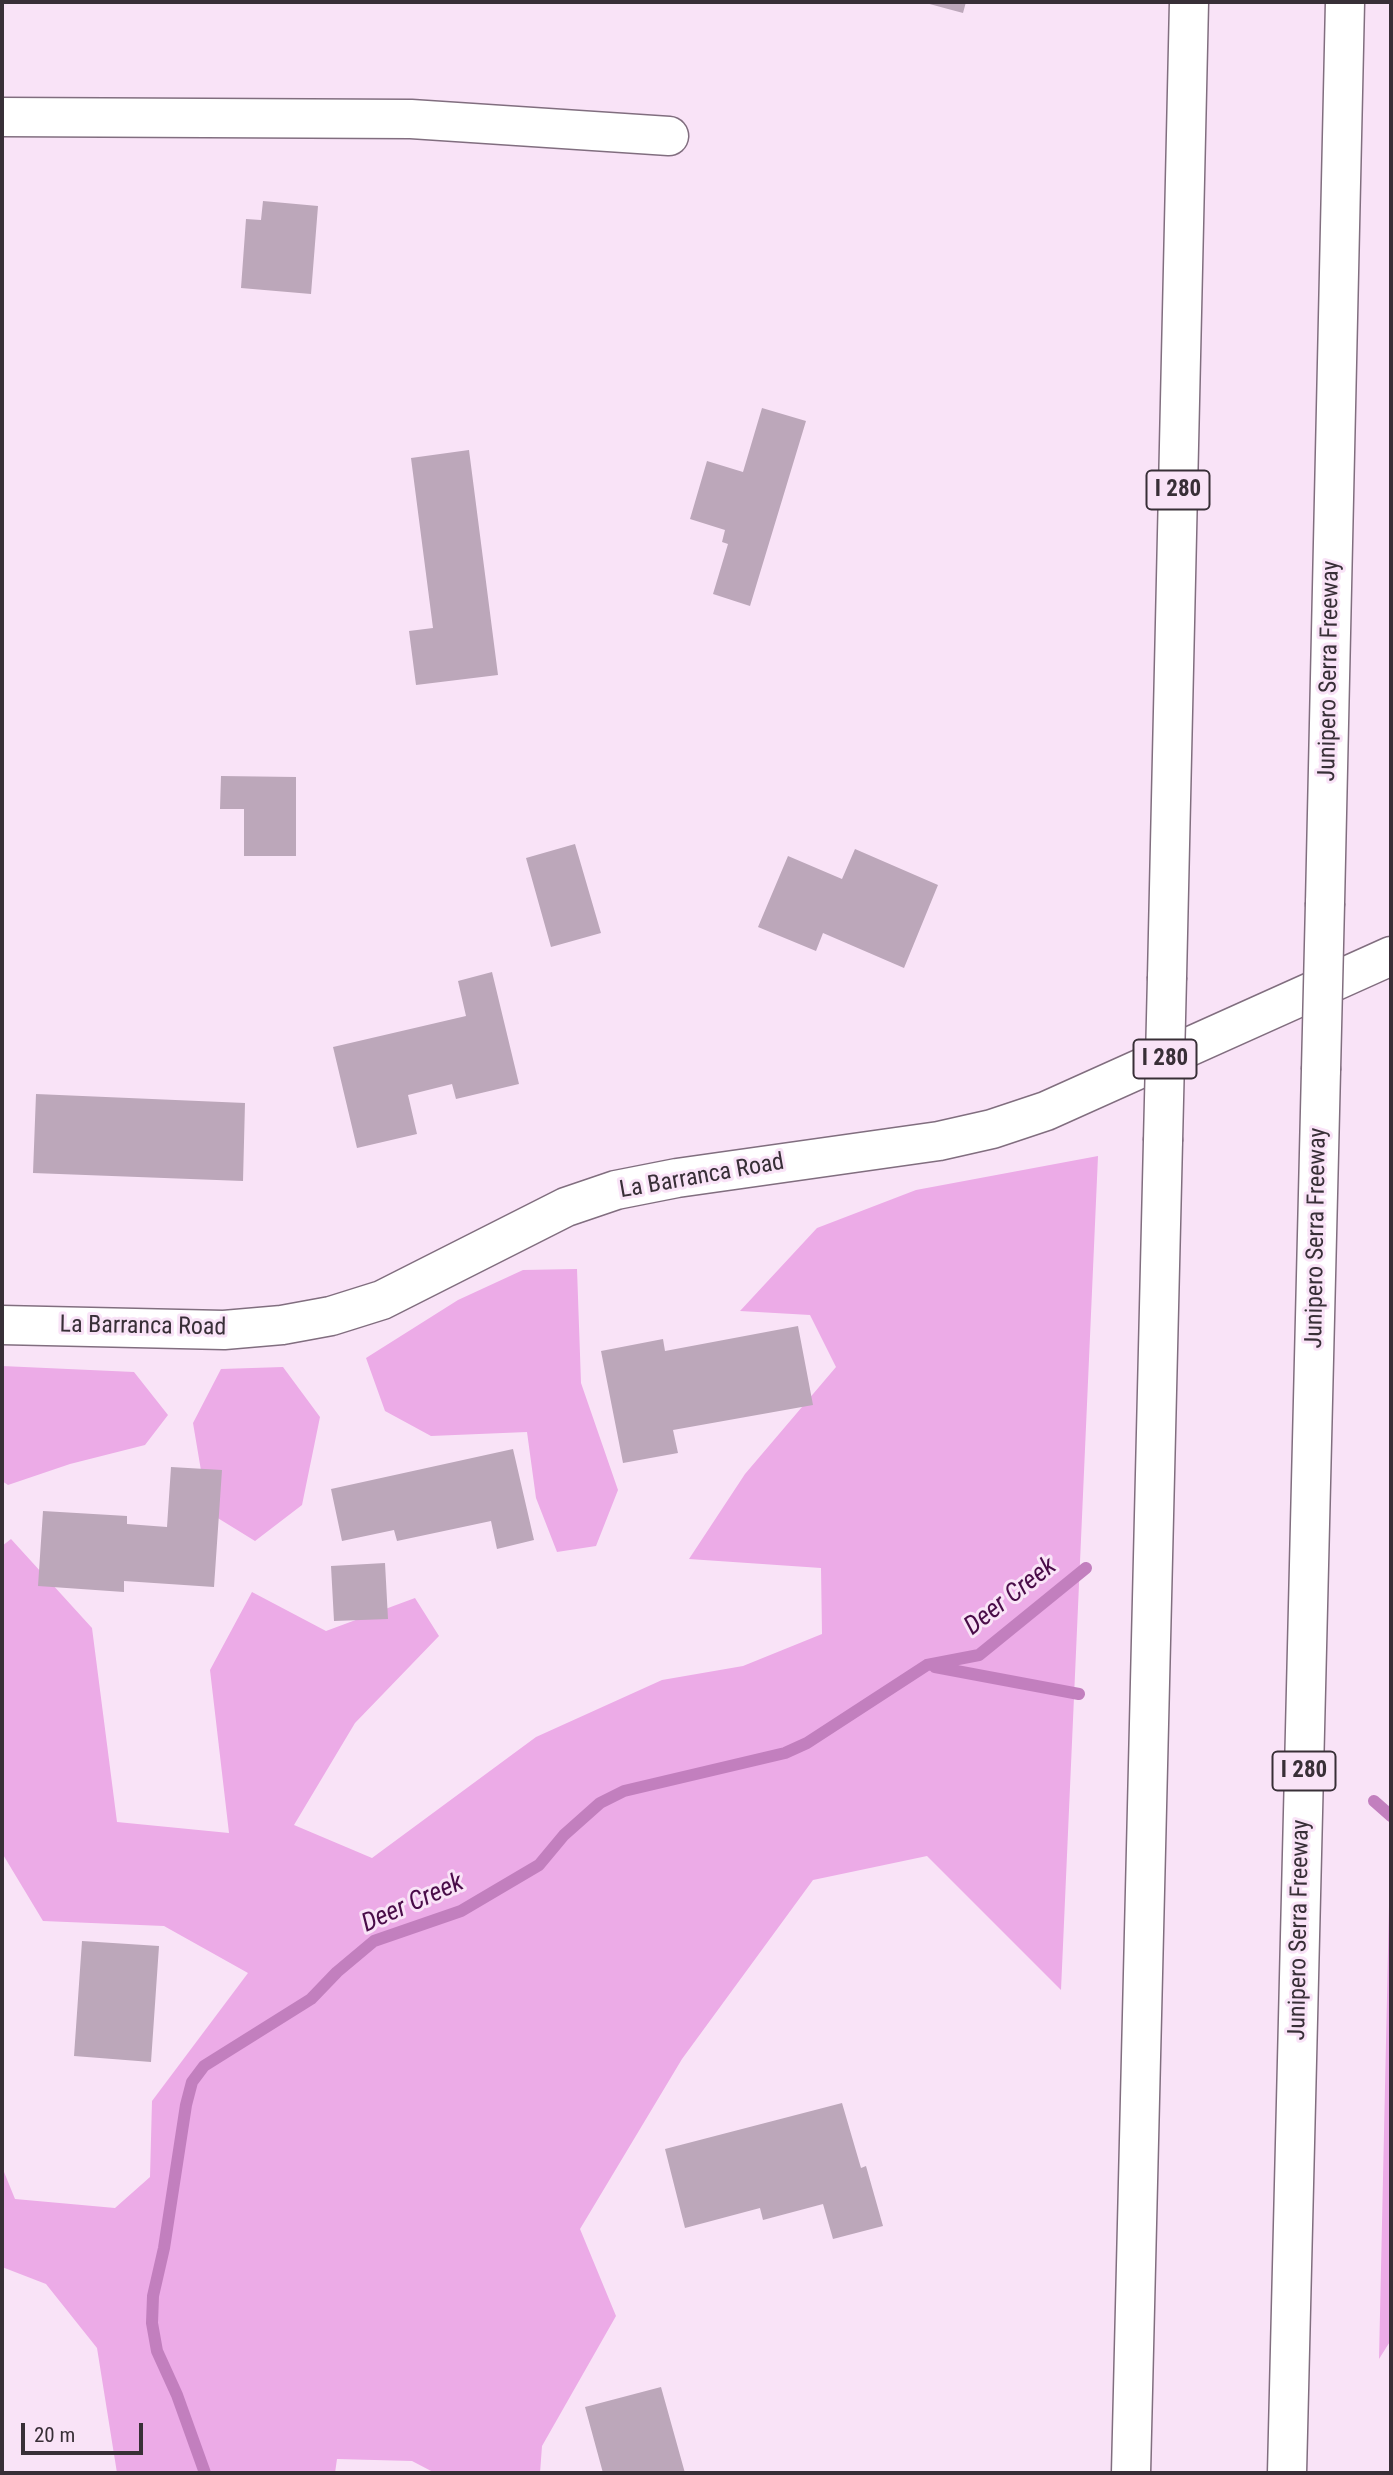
<!DOCTYPE html>
<html>
<head>
<meta charset="utf-8">
<style>
	body { margin:0 }
	#map { position:relative; width:1393px; height:2475px; overflow:hidden; background:#f9e3f7; font-family:"Roboto Condensed",sans-serif }
	canvas { display:block }
	.frame { position:absolute; inset:0; border:4px solid #382f37; pointer-events:none }
	.scale { position:absolute; left:21px; top:2423px; width:122px; height:32px; box-sizing:border-box; border:4px solid #382f37; border-top:0; padding-left:9px; font-size:21px; line-height:24px; white-space:nowrap; color:#382f37; -webkit-text-stroke:5px #f9e3f7; paint-order:stroke }
</style>
</head>
<body>
<div id="map">
<canvas width="1393" height="2475"></canvas>
<div class="frame"></div>
<div class="scale">20 m</div>
</div>
<script>
const ctx = document.querySelector('canvas').getContext('2d');
ctx.lineJoin = 'round';
function fillPath(path, color) { ctx.fillStyle = color; ctx.fill(path, 'evenodd'); }
function trace(path, color, width, dash) { ctx.strokeStyle = color; ctx.lineWidth = width; ctx.lineCap = dash ? 'butt' : 'round'; ctx.setLineDash(dash || []); ctx.stroke(path); }
function drawText(font, color, halo, rows, align = 'center') {
  ctx.font = font + ' "Roboto Condensed",sans-serif'; ctx.lineWidth = 6; ctx.setLineDash([]); ctx.textBaseline = 'middle'; ctx.strokeStyle = halo; ctx.fillStyle = color; for (const [text, x, y, turn = 0] of rows) {
    ctx.save(); ctx.translate(x, y); ctx.rotate((+turn || 0) * Math.PI / 180); ctx.textAlign = isNaN(turn) ? turn : align; if (halo) ctx.strokeText(text, 0, 0); ctx.fillText(text, 0, 0); ctx.restore();
  }
}
fillPath(new Path2D(`
	M1098,1156L1061,1990L927,1856L813,1880L682,2059L580,2229L616,2316L542,2446L540,2473H435L412,2461L337,2459L335,2473H117L97,2348L46,2284L2,2267V2167L15,2199L115,2208L150,2177L152,2101L248,1973L164,1926L43,1921L2,1853V1546L11,1539L92,1628L117,1822L229,1833L210,1670L252,1592L326,1631L415,1598L439,1636L355,1723L294,1825L372,1858L536,1737L662,1680L743,1666L822,1634L821,1568L689,1559L745,1474L836,1367L810,1315L740,1311L817,1228L916,1190Z
	M577,1269L581,1383L618,1490L596,1546L557,1552L536,1498L527,1432L431,1436L385,1411L366,1358L458,1300L523,1270Z
	M2,1366L134,1372L168,1415L145,1445L70,1464L8,1485L2,1481Z
	M283,1367L320,1417L302,1505L255,1541L208,1512L193,1423L221,1369Z
	M1391,1815V2340L1379,2359Z`), '#ecabe7');
trace(new Path2D(`
	M935,1667L1079,1694
	M1374,1801L1391,1816
	M205,2473L177,2395L157,2351L152,2323L153,2296L164,2248L186,2105L192,2082L204,2066L311,1999L337,1972L374,1941L461,1911L539,1865L564,1835L600,1803L624,1791L785,1753L807,1743L927,1665L979,1655L1086,1568`), '#c27fbe', 12);
fillPath(new Path2D(`
	M922,2H966L963,13Z
	M263,201L318,206L311,294L241,288L246,219L261,220Z
	M762,408L806,421L750,606L713,594L728,544L722,542L725,530L690,519L707,461L743,472Z
	M469,450L498,675L416,685L409,631L433,628L411,458Z
	M221,776L296,777V856H244V809H220Z
	M575,844L601,933L551,947L526,858Z
	M855,849L938,885L904,968L823,933L816,951L758,927L788,856L842,879Z
	M492,972L519,1084L456,1099L452,1084L408,1095L417,1134L357,1148L333,1047L466,1016L458,981Z
	M36,1094L245,1103L243,1181L33,1173Z
	M798,1326L813,1405L673,1430L678,1453L623,1463L601,1351L663,1339L665,1351Z
	M513,1449L534,1540L497,1549L491,1521L397,1541L394,1530L342,1541L331,1489Z
	M171,1467L222,1470L214,1587L124,1581V1592L38,1586L43,1511L127,1516V1524L167,1527Z
	M385,1563L388,1619L334,1621L331,1566Z
	M82,1941L159,1946L151,2062L74,2056Z
	M842,2103L861,2168L866,2166L883,2226L833,2239L823,2204L763,2220L760,2208L685,2228L665,2149Z
	M661,2387L685,2473H603L585,2407Z`), '#bca7ba');
const minor = new Path2D(`
	M2,117L411,119L669,136
	M2,1325L224,1330L282,1325L331,1316L382,1300L566,1207L616,1190L677,1178L939,1141L992,1129L1046,1111L1391,956`);
const highway = new Path2D(`
	M1325,903L1345,2
	M1167,977L1189,2
	M1131,2473L1163,1141
	M1287,2473L1321,1070`);
trace(minor, '#816e7f', 41);
trace(highway, '#816e7f', 41);
trace(minor, '#fff', 38);
trace(highway, '#fff', 38);
const highwayBridge = new Path2D(`
	M1321,1070L1325,903
	M1163,1141L1167,977`);
trace(highwayBridge, '#816e7f', 41, []);
trace(highwayBridge, '#fff', 38);
for (const [x, y, w] of [
	[1178,490,63],
	[1165,1059,63],
	[1304,1771,63]
]) { const box = new Path2D(); box.roundRect(x - w / 2, y - 19.5, w, 39, 5); ctx.fillStyle = '#f9e3f7'; ctx.fill(box); trace(box, '#382f37', 2); }
drawText('bold 23px', '#382f37', null, [
	["I 280",1178,490],
	["I 280",1165,1059],
	["I 280",1304,1771]
]);
drawText('24px', '#382f37', '#f9e3f7', [
	["Junipero Serra Freeway",1330,671,-89],
	["La Barranca Road",702,1177,-10],
	["Junipero Serra Freeway",1317,1238,-89],
	["La Barranca Road",143,1327,1],
	["Junipero Serra Freeway",1300,1930,-89]
]);
drawText('italic 26px', '#490c48', '#f9e3f7', [
	["Deer Creek",1011,1597,-38],
	["Deer Creek",413,1904,-24]
]);
</script>
</body>
</html>
